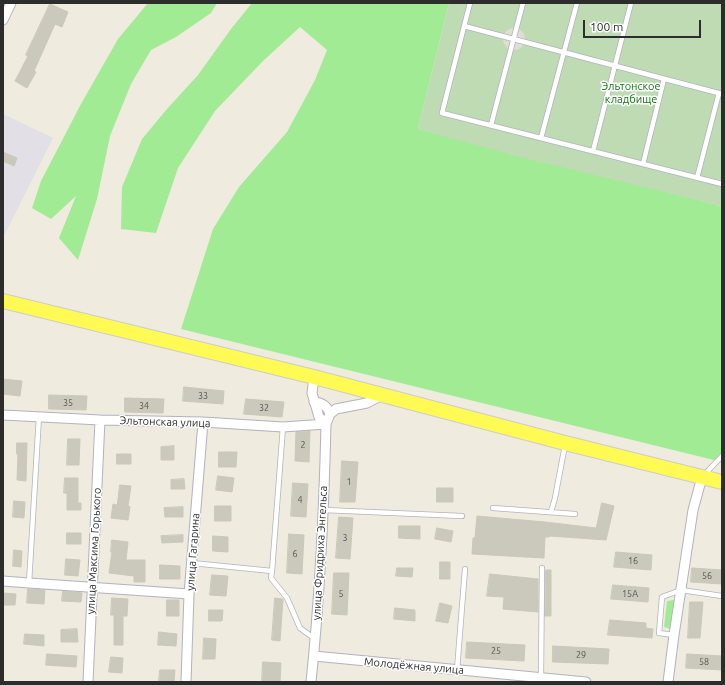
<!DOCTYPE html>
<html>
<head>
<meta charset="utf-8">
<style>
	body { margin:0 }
	#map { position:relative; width:725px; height:685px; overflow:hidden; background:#efebde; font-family:Ubuntu,sans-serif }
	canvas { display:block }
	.frame { position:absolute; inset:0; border:4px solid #2d2d2d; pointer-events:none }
	.scale { position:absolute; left:583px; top:20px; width:118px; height:18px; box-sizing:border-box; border:2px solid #2d2d2d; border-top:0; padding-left:5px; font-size:12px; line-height:14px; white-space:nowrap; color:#2d2d2d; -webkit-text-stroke:3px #fff; paint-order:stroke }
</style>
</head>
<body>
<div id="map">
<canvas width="725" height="685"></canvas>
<div class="frame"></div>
<div class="scale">100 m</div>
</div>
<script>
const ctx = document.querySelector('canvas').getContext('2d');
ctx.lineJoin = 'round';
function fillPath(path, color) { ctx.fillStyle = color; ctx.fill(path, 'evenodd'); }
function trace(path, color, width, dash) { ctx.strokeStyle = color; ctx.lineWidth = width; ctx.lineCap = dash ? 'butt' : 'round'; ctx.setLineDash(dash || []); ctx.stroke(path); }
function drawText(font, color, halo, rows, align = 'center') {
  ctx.font = font + ' Ubuntu,sans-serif'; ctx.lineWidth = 3; ctx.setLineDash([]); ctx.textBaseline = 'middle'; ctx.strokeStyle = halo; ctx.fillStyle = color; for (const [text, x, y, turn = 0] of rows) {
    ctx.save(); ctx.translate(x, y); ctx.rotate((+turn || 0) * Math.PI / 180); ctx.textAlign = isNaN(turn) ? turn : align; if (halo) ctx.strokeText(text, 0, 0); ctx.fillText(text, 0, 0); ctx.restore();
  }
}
fillPath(new Path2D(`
	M3,114L53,138L3,238Z`), '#e3dfe7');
fillPath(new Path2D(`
	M148,3H217L211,13L176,37L151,50L131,84L110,136L97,199L78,260L59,238L76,196L51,219L32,208L41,181L81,104L118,39Z
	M252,3H449L418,129L722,206V462L181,329L213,229L239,187L287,132L315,80L327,50L300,27L263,61L215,111L178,168L156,233L121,229L122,187L142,139L167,109L198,75L231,29Z
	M674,600L670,629L664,627L667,601Z`), '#a1eb95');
fillPath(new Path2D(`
	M449,3H722V206L516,156L418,129Z`), '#bedbb3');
fillPath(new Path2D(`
	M503 39a11 11 0 1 1 22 0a11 11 0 1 1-22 0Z`), '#dfddd5');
const building = new Path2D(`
	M50,4L68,12L62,27L55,24L34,71L36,72L27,88L15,81L28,56L26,55Z
	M3,152L17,158L14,166L3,161Z
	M3,379L22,381L20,396L3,394Z
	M184,387L224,391L223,404L183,401Z
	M49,395L87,396L86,410L49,409Z
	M125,398L164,399L163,413L125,412Z
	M246,399L284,402L282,417L244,414Z
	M310,431L309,462L295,461L296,432Z
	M68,439H80L79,465H67Z
	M17,443H27L26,481L17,480L18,454H17Z
	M174,446V460H161V447Z
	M219,452H237L236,467H219Z
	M117,454H131V464H117Z
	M342,461L358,462L355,502H340Z
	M218,476L234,478L232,492L216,490Z
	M65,478H78V503H81V510H67V493H64Z
	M184,479L185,489H171V480Z
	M293,483L308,484L306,517L291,516Z
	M120,485L131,486L128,506L130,507L128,520L111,518L113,504L117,505Z
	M437,488H453V502H437Z
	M14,501L25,502L24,518L13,517Z
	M602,503L614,506L606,540L550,536L549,537H545L544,558L472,554L473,538H475L477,516L545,522L596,528Z
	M215,506H231V521H215Z
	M183,507V517H165L164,508Z
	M339,517L353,518L350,559L336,558Z
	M399,526H420V539L399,538Z
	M437,528L453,531L451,542L435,539Z
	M67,533H81V544H67Z
	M289,534L304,535L302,574L287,573Z
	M183,535V542L162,543L161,536Z
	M213,536L228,537V552L213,551Z
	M112,540L128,542L126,560H145V582H134V576L109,573L112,552H111Z
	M14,550L22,551L21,567L13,566Z
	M616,552L652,555L651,570L614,567Z
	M66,559L80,560L78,576L65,575Z
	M440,562H450V579H440Z
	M160,565L180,566V579H160Z
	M397,568H413L412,577L396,576Z
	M692,568L722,570V584L691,582Z
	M546,570H551V616H545Z
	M334,573H349L347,615L332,614Z
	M490,574L538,579V612L503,609L504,597L487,596Z
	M212,575L228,576L226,596L210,595Z
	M613,585L649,588L648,602L611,599Z
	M28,589L45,590L44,604L27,603Z
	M63,591L82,593L81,602L62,601Z
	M3,593L16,594L15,605H3Z
	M112,598L128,599L127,616H123V645H114V615H111Z
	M275,598L283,599L280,641L272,640Z
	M167,600H179V616H167Z
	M690,602H703L700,638H688Z
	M440,603L452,606L448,623L436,621Z
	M395,608L415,610V621L394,619Z
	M209,610H223L222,621H209Z
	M610,620L646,623V628L653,629L652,638L608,635Z
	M77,629L78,642H61V630Z
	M159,632L177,634L176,646L158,645Z
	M25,634L44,635V646L24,644Z
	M204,638L216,639L215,659H203Z
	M467,642L525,645L524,661L466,658Z
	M553,646L609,649L608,664L553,662Z
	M47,654L77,656L76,667L46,665Z
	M687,654L722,656V670L686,668Z
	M111,657L123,658L122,673L109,672Z
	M263,662L281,663L280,682H262Z
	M160,670H175L174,682H159Z`);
fillPath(building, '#cbc9bc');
trace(building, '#cbc8b7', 1);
const service = new Path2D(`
	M470,3L442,113L722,184
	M464,26L722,94
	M491,125L523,3
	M541,138L577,3
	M593,151L631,3
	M643,164L664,79
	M697,178L719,93
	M704,475L722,456
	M493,508L575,514
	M324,510L462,516
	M551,512L555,498L565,445
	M192,563L272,571L271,578L287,598L300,628L315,639
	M272,571L283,427
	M29,583L39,416
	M674,635L659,633L662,597L681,590L722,596
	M457,670L465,569
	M541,677L542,568`);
const minor = new Path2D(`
	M3,20L11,3
	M314,402C323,403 327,406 330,414
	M3,415L100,420L203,422L283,427L326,424L330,414L336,409L367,403L382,395
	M3,581L29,583L189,594
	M314,656L586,682
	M88,682L100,420
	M186,682L189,594L203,422
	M311,682C320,596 324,510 326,424L319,417L312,393L314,377
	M668,682L674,635L693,510L702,477`);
const primary = new Path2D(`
	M3,301L314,377L565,443L722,482`);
trace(service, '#b2b2c1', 6);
trace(minor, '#b2b2c1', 11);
trace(primary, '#cdcdcd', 16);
trace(service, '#fff', 4.5);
trace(minor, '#fff', 9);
trace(primary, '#fffa54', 14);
drawText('9px', '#545451', null, [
	["33",203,396],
	["35",68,403],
	["34",144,406],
	["32",264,408],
	["2",303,445],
	["1",349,482],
	["4",300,500],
	["3",345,538],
	["6",295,554],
	["16",633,561],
	["56",707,576],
	["5",341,594],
	["15А",630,594],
	["25",496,651],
	["29",581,655],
	["58",704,662]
]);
drawText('11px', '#137314', '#fff', [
	["Эльтонское",631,86],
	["кладбище",631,99]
]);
drawText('11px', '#2d2d2d', '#fff', [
	["Эльтонская улица",165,422,2],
	["улица Максима Горького",94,551,-87],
	["улица Гагарина",193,552,-86],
	["улица Фридриха Энгельса",320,553,-87],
	["Молодёжная улица",414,666,5]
]);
</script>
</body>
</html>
